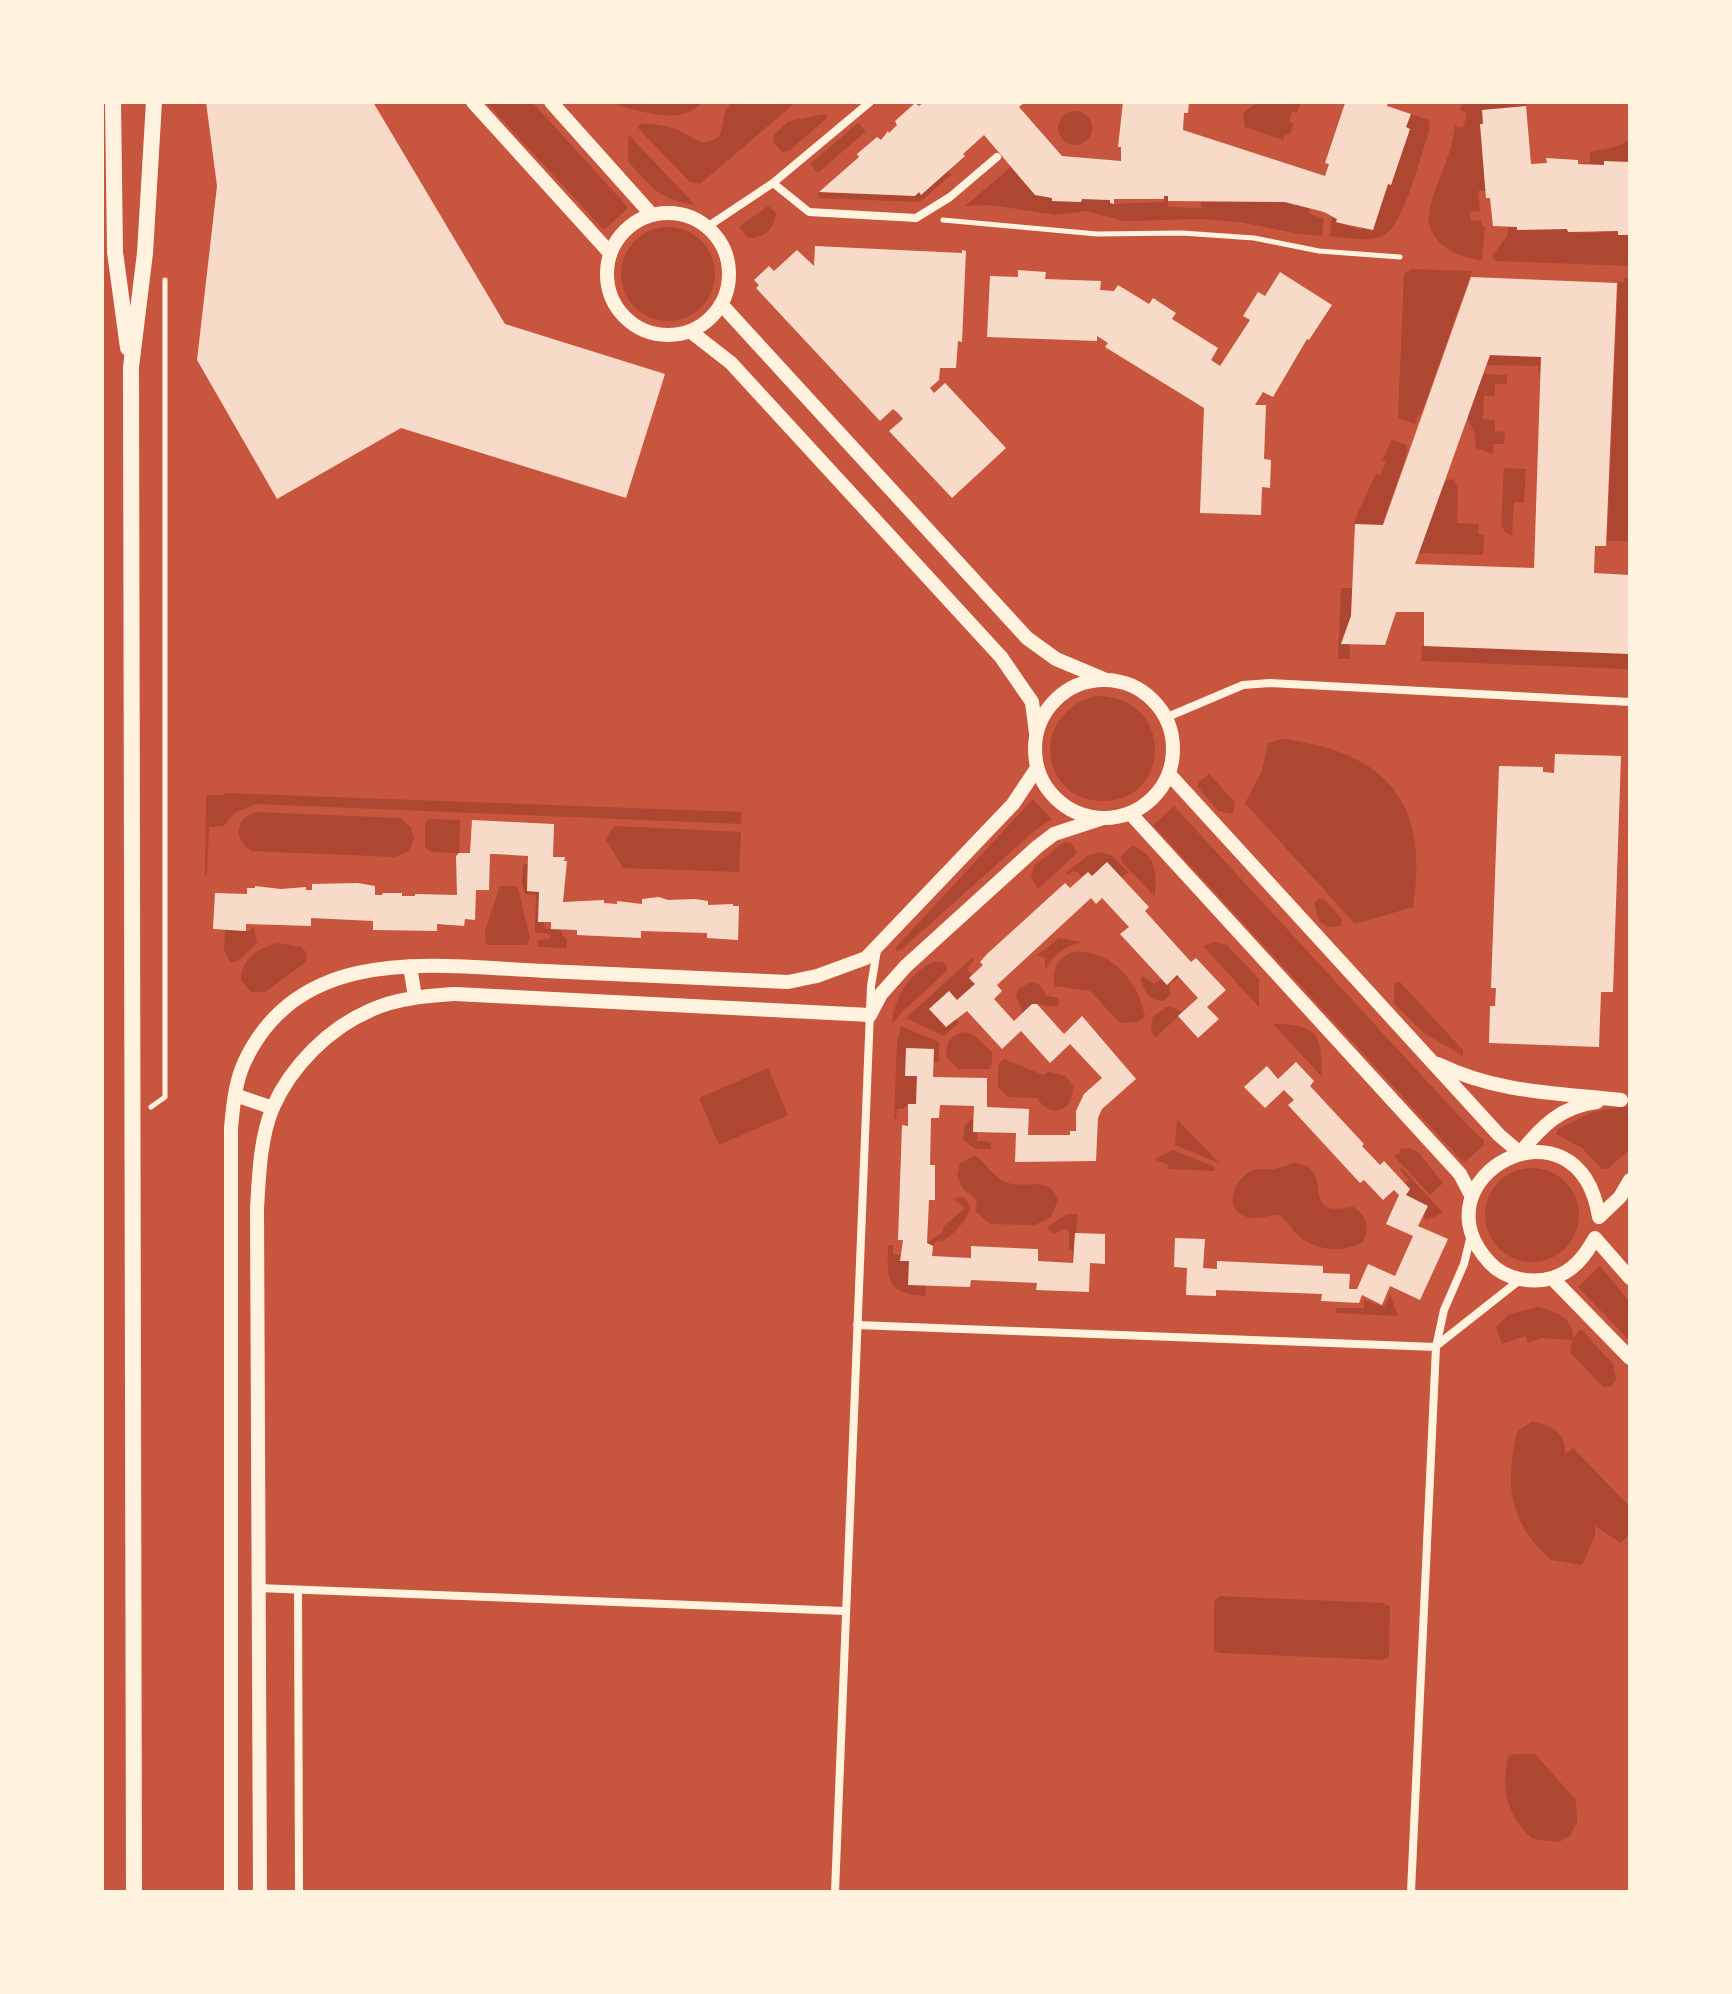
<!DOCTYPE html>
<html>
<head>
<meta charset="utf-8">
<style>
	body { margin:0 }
	#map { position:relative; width:1732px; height:1994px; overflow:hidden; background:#c8553d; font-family:Figtree,sans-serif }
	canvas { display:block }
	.frame { position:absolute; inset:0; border:104px solid #fff3e0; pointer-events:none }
</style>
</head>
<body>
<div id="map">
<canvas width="1732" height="1994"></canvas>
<div class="frame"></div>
</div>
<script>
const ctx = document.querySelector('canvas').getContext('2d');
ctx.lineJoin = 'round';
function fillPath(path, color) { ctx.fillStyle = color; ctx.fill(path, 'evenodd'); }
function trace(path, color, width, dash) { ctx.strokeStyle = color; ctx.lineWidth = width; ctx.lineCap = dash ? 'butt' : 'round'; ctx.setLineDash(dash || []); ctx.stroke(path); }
fillPath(new Path2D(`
	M486,102H532L626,205L627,209L605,229L602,228Z
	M615,102H703C680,126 647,112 619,106Z
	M731,102H796L700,184L690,182L638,128L641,124C652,123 669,126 680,131C695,138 704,150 720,135L725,112Z
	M1258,102H1301L1297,113L1292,111L1289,122L1294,124L1290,135L1285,134L1283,140L1245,127L1243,113Z
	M1525,102L1526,106L1480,125L1486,191H1478L1480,211L1470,212L1471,221L1481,220L1482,226H1485L1482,260C1461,259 1433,246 1429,223C1426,205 1445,168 1450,150C1453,142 1453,134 1455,126L1463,128L1467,113L1460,110L1462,103Z
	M1058 128a17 17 0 1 1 34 0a17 17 0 1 1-34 0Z
	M825,114L827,116L826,119L789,151L782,152L773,142L774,135L789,121Z
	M1411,114L1429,120L1430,128C1422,151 1405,221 1386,234C1373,243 1345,238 1330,236L1332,217L1337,219L1336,222L1361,230L1362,227L1373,230L1388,184H1391L1409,129L1406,127Z
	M858,123L866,131L818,173L810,164Z
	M628,134L695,205C658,199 652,188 628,161Z
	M1630,140V162L1605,161L1604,165L1578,164L1590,162V152L1615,147Z
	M1011,167L1035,194L1052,198V201L1081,202L1082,199L1110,200L1113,204L1164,202V196H1168V207L1201,208V202H1285L1295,206L1296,203L1310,207L1308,213L1324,219L1322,236L1299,234L1239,222L1202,219L1124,221L1086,211L1056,215L991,205L965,206Z
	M948,171L951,175L920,202L818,198L819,192L915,196L919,192L921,195Z
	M768,206L776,213C774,229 765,238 749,238L739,227Z
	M621 274a47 47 0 1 1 94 0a47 47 0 1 1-94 0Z
	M1508,227H1517V230L1567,229L1568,232L1598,233V230L1618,231L1630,235V266L1495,261L1492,256L1507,236Z
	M1411,269L1472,271L1421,414L1417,416L1415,424L1398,418L1404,274Z
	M1624,278H1630V541H1607L1618,282H1624Z
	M1490,355L1541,357V373H1538V366L1486,365Z
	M1483,374L1507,375V384H1495V396H1484L1483,419L1495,420V431L1505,432L1504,444H1493V454L1476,448L1474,432L1467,417Z
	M1392,440L1407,445L1406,457L1382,525L1353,524L1376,473L1380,475L1386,462L1382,460Z
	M1504,468L1526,469L1524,502H1514L1512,536L1505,532L1501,525Z
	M1454,479L1458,488L1457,523L1479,524L1478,534L1484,535L1483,555L1418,553L1444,481Z
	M1341,588H1352L1351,616L1341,643L1350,645V659H1338Z
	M1422,646L1630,654V669L1421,661Z
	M1097,696C1175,696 1172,803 1102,801C1088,801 1074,796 1064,785C1034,751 1056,704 1097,696Z
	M1283,739C1386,752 1430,802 1413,907L1355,924L1245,803L1262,771L1268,743Z
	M1209,774L1235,802L1233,814L1218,811L1197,786L1200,781Z
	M224,793L742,812L741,824L256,804L234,813L224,826L209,827L207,875H205L206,795H224Z
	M1033,799L1052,819L1032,833L901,950L896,951V947Z
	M1174,806L1470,1128L1484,1140V1145L1466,1161H1462L1153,825Z
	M256,812L400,818L411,827L414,839L409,851L395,857L252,851C233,840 235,818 256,812Z
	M430,819L460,820L459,853L431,852L425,847V823Z
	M614,826L741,832L739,872L623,868L606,840Z
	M1064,842L1071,843L1077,853L1038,889L1031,877L1034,866Z
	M1132,846C1158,855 1156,874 1155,897L1121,861V856Z
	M1098,852L1111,855L1129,872L1121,877L1107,862L1092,876L1088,872L1081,878L1078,872L1073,871L1068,875L1066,873L1087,856Z
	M523,864H528L527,891L539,892L545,929L561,930L562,934L567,940V948L538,947L537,941L550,938V934L535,932L536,895L525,894L522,883Z
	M500,886H515L518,888L530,938L526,945H488L485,942V931Z
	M1318,899H1324L1342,919L1341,926L1327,927L1319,921L1314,903Z
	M251,927L254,928L257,943L238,961L230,962L224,950L225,930L251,931Z
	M1059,938L1083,942C1065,946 1053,954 1045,971V958L1037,955Z
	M1215,942L1227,945L1259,979V1007L1203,946Z
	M277,943L301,947L307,953L306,962L265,992H251L241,980C241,959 259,948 277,943Z
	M1072,952C1111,948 1138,981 1145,1016L1138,1022L1120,1023L1090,991L1055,986C1051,970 1057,959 1072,952Z
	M972,958L974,961L969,966L968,971L972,975L969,978L975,984L957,1000L948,991L929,1009L946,1027L955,1019L959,1023L944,1036L906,1018Z
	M933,962H943L947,965V971L902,1012L892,1024C894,998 909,973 933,962Z
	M1177,975L1179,977L1169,985L1171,995L1163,1001C1149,1000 1144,991 1140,979L1143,976L1154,984L1161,979L1167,985Z
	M1031,982L1039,984L1047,996L1059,998L1058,1007L1033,1004L1021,1014L1022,1010L1016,996L1018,989Z
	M1397,982H1400L1463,1050V1056L1424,1033L1394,1004V985Z
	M1169,1006L1183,1012L1155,1038L1151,1029L1153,1016Z
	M1273,1024C1318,1024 1322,1034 1322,1077Z
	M901,1026L939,1042V1062H934V1049L907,1048L905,1075L917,1076L916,1104H908L903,1109H897L896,1119H894L897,1041Z
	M965,1032L974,1035L992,1052V1064L989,1069H958L947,1058C944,1044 951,1034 965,1032Z
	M1004,1059L1043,1075L1049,1072L1066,1076L1073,1086C1074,1111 1051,1120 1037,1098L1009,1097L998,1088V1065Z
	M768,1068L788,1115L719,1145L699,1098Z
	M1630,1106V1149L1608,1169H1602L1582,1148L1556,1134L1558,1129L1592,1112Z
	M973,1118V1132H977V1141L991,1142V1149H975L963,1140L965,1125Z
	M1177,1119L1219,1163L1175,1145Z
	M1410,1148L1419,1153L1443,1183L1430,1195L1394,1156L1400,1153V1149Z
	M1173,1150L1215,1167V1171L1168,1169V1165L1154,1159Z
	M975,1155C984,1162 995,1178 1005,1182C1024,1190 1050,1174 1058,1200L1051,1217L1035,1225L990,1224L975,1211L977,1206L975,1198L963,1189L957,1176L960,1163Z
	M1293,1163C1329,1166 1310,1196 1327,1207C1335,1211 1346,1207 1354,1207C1367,1216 1370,1228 1363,1242C1344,1253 1319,1251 1301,1238C1293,1232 1288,1221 1279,1215C1268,1214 1258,1221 1247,1217C1223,1210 1233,1182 1249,1172C1257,1167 1266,1170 1275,1169C1281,1168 1287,1165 1293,1163Z
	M1485 1215a47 47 0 1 1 94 0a47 47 0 1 1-94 0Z
	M1402,1168L1443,1213L1426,1220L1423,1216L1427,1206L1406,1195L1410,1189L1405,1183L1409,1180L1400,1170Z
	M960,1197L965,1198L970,1207C969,1219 952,1237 940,1242L938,1240L931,1246L927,1243L943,1232V1227L965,1208L953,1199Z
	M1067,1214H1078L1073,1263L1072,1250L1069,1249V1230L1063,1229L1053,1234L1047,1227Z
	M888,1245H893V1255H901V1261H909L908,1284L925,1285L926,1296C886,1294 887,1280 888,1245Z
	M1600,1266L1630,1302V1341L1578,1287Z
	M1390,1295L1398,1316L1336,1313V1308H1364V1300L1384,1307Z
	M1538,1307C1555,1311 1574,1318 1573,1338L1581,1329L1613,1364L1616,1379L1611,1386L1603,1387L1570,1352L1572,1340L1541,1338L1528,1343L1525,1336L1502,1344L1496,1327L1509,1314Z
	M1531,1422C1550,1423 1567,1433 1565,1454L1573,1448L1630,1507V1533L1621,1543L1595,1526V1536L1582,1565L1551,1560C1508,1521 1505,1485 1517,1432Z
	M1219,1596L1383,1603L1390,1606L1389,1656L1383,1660L1220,1653L1214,1651V1602Z
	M1515,1754H1535L1576,1800L1577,1822L1570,1836L1559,1842L1533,1839C1507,1816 1501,1790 1508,1757Z`), '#ae4732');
fillPath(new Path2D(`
	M206,102H373L505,324L665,374L626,498L401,428L277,499L197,360L217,186Z
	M924,102H1025L1019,107L1062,156L1121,161V147H1118L1123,102H1189L1188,113H1184L1183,130L1325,176L1329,164L1325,163L1345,103L1388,102L1387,106L1411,114L1406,127L1410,129L1391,185L1388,184L1373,230L1344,224L1336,222L1337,219L1324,212L1285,202L1168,201V196H1164V199H1114V204L1110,203V200L1082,199L1081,202L1052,201V198L1035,195L984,135L963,154L965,156L921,195L919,192L915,196L819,192L859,157L857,154L877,137L881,140L888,131L889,133L897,125L895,121L915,103L919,106Z
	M1526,106L1531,164L1547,163L1546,158L1578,160V164L1604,165V161L1630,162V235H1618V231L1568,232L1567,229L1517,230V227L1493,226L1490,198H1486L1480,124H1483L1482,110Z
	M815,246L962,253V250L966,251L962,342L958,341L956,368H940L939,380L930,388L934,393L945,383L1006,448L952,498L889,431L903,419L898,413L893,409L880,421L756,288L759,285L754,280L769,266L774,271L797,250L814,266Z
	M1018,270L1046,272L1045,279L1101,281L1100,290L1114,291L1118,285L1149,304L1153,298L1176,313L1172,319L1218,348L1211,360L1220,366L1250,320L1243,316L1258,292L1265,296L1280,272L1332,305L1309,340L1307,339L1273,397L1263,392L1255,405H1266L1264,459L1271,460L1270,488L1262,487L1261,515L1200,513L1204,408L1105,347L1108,343L1097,336V341L987,337L990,276L1018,277Z
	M1471,277L1617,283L1606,546H1595L1594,573L1630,575V654L1424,646V612H1396L1385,645L1341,644L1351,616L1355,524L1383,525ZM1490,355L1541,357L1534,568L1415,564Z
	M1555,754L1621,756L1613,992H1601L1599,1047L1489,1043L1490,1006H1495L1496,988H1491L1499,766L1543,767V772L1554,773Z
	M472,820L554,824L553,857H565L564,861H567L563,902L604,900V903L617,904V901L642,904V899L659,897L668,900L695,899L708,901V905L733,904V906H739L738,940L707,938V933L641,931V938L577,935V930L551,929V922H538L539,892L527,891L528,856L495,854H490L489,890H476L475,920L465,919L464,926L437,924V931L373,930V921L311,918V926L246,924V931L213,929L215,893L247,894V888H255V886L281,889L306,887V890H312V884L358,883L375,886V895H382L383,893H402V896H415V894L457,895L456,856L459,853H470Z
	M1107,862L1149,907L1145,911L1181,951L1191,962L1196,958L1226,990L1207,1007L1219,1019L1198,1038L1178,1016L1198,998L1177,975L1167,985L1120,934L1129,927L1102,898L1096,904L1091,898L997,985L1002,991L994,999L1014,1021L1032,1004H1037L1064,1034L1082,1016L1136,1079L1102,1109L1098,1118L1096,1161L1015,1162L1016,1133L973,1132L974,1106L940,1105L939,1118H931L930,1165H935V1200H929L927,1243L933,1246L932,1256L971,1258V1246L1035,1249H1038V1261L1073,1263L1075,1233L1105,1234V1264L1090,1263L1089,1292L1036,1290L1037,1283L971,1280L970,1287L908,1285L909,1261H900L903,1240H898L902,1125L908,1126V1104H916L917,1076H905L906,1048L934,1049L933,1077L987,1078V1107L1029,1109L1028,1135H1070V1131H1076V1111L1084,1094L1102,1078L1070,1044L1050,1063L1021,1031L1002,1049L967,1011L946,1027L929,1009L949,991L957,1000L975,984L969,978L983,965L980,962L987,954L1065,883L1070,888L1088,872L1092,876Z
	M1296,1062L1314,1081L1310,1086L1364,1144L1362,1146L1380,1165L1384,1161L1410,1189L1406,1195L1428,1206L1418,1226L1448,1239L1420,1300L1390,1286L1382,1305L1362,1295L1359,1303L1321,1301L1322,1294L1216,1290V1296L1186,1295L1187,1268L1174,1267L1175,1238L1205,1239L1203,1268L1217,1269V1261L1323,1266V1273L1350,1274L1349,1289H1357L1368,1264L1395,1276L1413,1236L1386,1224L1399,1195L1394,1190L1383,1200L1364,1180L1360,1183L1288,1105L1294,1100L1284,1090L1265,1108L1244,1087L1267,1066L1278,1079Z`), '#f7dbc8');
trace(new Path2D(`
	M943,220L1097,234L1182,233L1254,238L1319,251L1400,257
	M151,1107L165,1097V280`), '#fff3e0', 5);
trace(new Path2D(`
	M773,183L870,102
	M707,227L773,183L809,212L916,218L950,197L997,157
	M1165,718L1243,685L1270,683L1630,702
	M857,1325L1436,1347
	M1436,1346L1521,1279
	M258,1588L845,1611
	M298,1590L299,1892
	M835,1892L871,986L877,950
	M1411,1892L1436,1347L1444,1310L1464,1264L1471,1235`), '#fff3e0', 8);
trace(new Path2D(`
	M473,102L610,253
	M551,102L652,215
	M607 274a61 61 0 1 1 122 0a61 61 0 1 1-122 0Z
	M721,304L1027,638L1056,659L1106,680
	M690,331L731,363L1001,657L1032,702L1036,733
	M1035 749a69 69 0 1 1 138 0a69 69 0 1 1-138 0Z
	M1169,774L1499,1135L1520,1153
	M1130,813L1460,1174L1472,1197
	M410,966L415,997
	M1438,1064C1497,1093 1557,1093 1621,1100
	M235,1095L273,1108
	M1520,1153C1541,1127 1561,1106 1597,1102
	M1599,1217C1578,1087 1410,1178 1490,1263C1505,1279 1531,1284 1552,1278C1573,1272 1585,1256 1595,1238L1630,1278
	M1599,1217L1620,1197L1630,1180
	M1552,1278L1630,1358
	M231,1892V1128C233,1107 235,1083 244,1063C300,942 436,966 545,971C626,975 707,979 788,982L817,976L866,958L1013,804L1037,768
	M260,1892L257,1209C259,1175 260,1138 273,1107C292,1065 329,1028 371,1010C397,998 427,996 455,994L870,1015L881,994L906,966L1037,847L1054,834L1103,818`), '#fff3e0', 14);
trace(new Path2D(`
	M113,102L115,252L128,348
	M134,1892L131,367L145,253L154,102`), '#fff3e0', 16);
</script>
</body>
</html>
